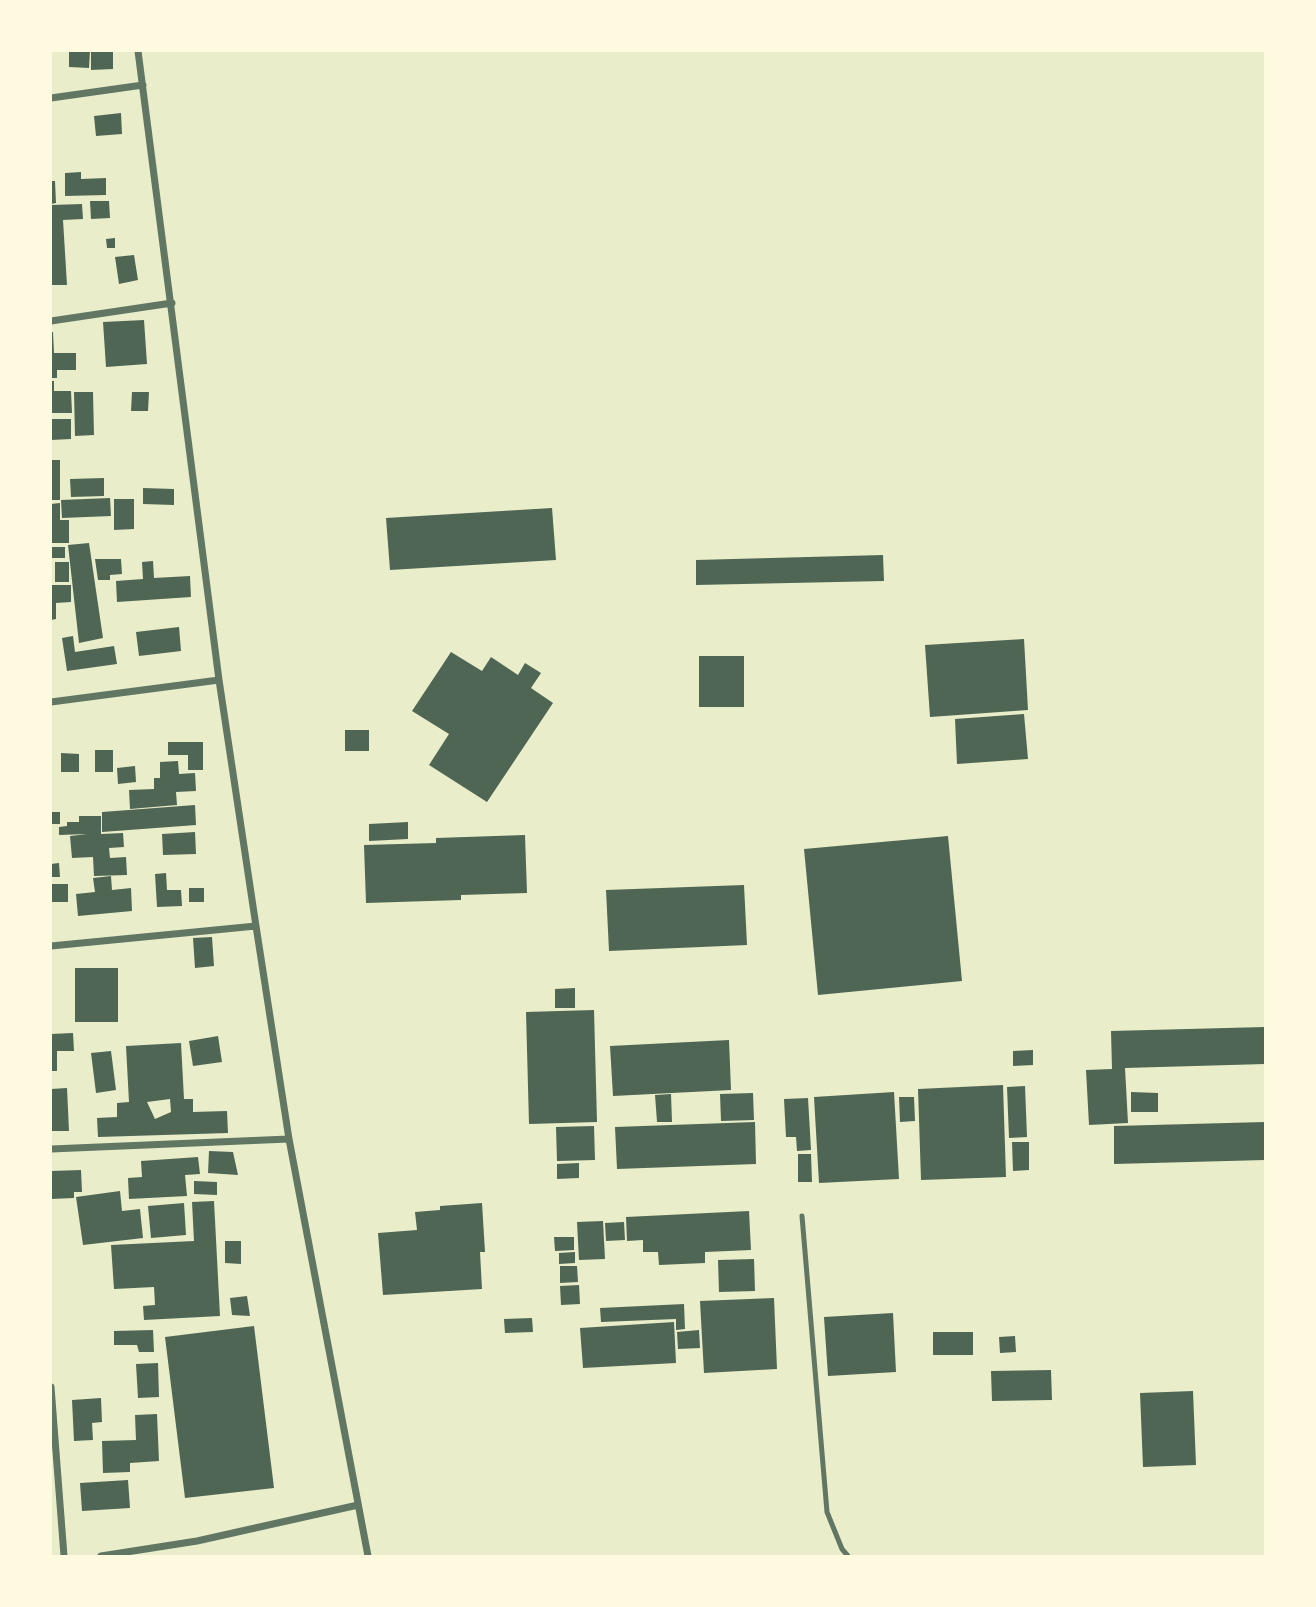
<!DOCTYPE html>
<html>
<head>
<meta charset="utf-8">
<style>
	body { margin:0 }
	#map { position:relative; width:1316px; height:1607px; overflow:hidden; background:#e9edc9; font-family:"Roboto Serif",serif }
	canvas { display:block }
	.frame { position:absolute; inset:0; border:52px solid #fefae0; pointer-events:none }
</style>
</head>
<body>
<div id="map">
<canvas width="1316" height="1607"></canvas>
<div class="frame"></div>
</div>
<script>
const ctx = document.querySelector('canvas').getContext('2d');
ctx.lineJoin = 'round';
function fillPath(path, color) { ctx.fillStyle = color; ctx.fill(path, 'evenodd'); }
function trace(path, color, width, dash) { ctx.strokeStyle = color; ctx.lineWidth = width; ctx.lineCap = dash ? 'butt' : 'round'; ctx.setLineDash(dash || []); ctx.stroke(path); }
fillPath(new Path2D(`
	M69,51H90L89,68L69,67Z
	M91,51H113V69L91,70Z
	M121,113L122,134L96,136L94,116Z
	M81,172V179L106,178V195L65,196V173Z
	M51,181H55L56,203L51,204Z
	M90,201H109L110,218L91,219Z
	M82,204L83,219L63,220L67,285H51V205Z
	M115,238V248H107L106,239Z
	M134,255L138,280L119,284L115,257Z
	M144,320L147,364L106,367L103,322Z
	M51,332H53L54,353H76V370H57V378H51Z
	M51,381H54V391H71L72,413H51Z
	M74,392H93L94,435L75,436Z
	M132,392H149L148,411H131Z
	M51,419H71V439L51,440Z
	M51,460H60V500H51Z
	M104,478V496L71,497L70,479Z
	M143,488L174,489V505L143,504Z
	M110,498L111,516L62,518L61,500Z
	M114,499H134V529L114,530Z
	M60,503V520H69V543H51V504Z
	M552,508L556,560L390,570L386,518Z
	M89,543L103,638L79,643L68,545Z
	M52,547H65V558H52Z
	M883,555L884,581L696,585V560Z
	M95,559H121L122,574L110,575V580H98Z
	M153,561L154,578L190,576L191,597L117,602L116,581L143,579L142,562Z
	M55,562H69V582H55Z
	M51,585H71V602L56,603V619L51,620Z
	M179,627L181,651L139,656L136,632Z
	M73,636L75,652L114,646L117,664L67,671L62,638Z
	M1024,639L1028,710L930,717L925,645Z
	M451,652L482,671L491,657L518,675L525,663L541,673L531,688L553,703L487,802L429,765L449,734L412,711Z
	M699,656H744V707H699Z
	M1024,714L1028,759L957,764L955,719Z
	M345,730H369V751H345Z
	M168,742H203V770H188V755H168Z
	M95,750H113V772H95Z
	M61,753L79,754V772H61Z
	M178,761L179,774L195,773L196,791L176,792L177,805L130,809L129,790L154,789V778H160V762Z
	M135,766L136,782L118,784L117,768Z
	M195,805L196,825L102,832V812Z
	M51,812H60V824H51Z
	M79,816H101V834L123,833L124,847L109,848L110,858L126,857L127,875L94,876L93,857L72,858L70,836L87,834L59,835V827L67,826V822H79Z
	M408,822V839L369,841V824Z
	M195,832L196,854L163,855L162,834Z
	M525,835L527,893L461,895V900L366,903L364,845L436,843V838Z
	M948,836L962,981L818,995L804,849Z
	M59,863L60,877H51V864Z
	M166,873L167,890H181L182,906L157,907L155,874Z
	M111,876L112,890L131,888L132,911L78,916L76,894L95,892L93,878Z
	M51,884H68V902H51Z
	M744,885L747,945L609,951L606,890Z
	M189,888H204V902H189Z
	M212,937L214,966L195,968L193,938Z
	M75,968H118V1022H75Z
	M575,988V1008H555V989Z
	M594,1010L597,1122L529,1124L526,1012Z
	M1265,1027V1064L1125,1068L1128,1123L1089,1125L1086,1070L1112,1069L1111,1031Z
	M73,1033L74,1051H57V1071H51V1034Z
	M218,1036L222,1062L193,1066L189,1041Z
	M729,1040L731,1090L613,1096L610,1046Z
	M181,1043L184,1099H193V1112L227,1111L228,1133L98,1137L97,1118L117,1117V1103L129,1102L126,1046ZM170,1099L171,1112L155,1119L147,1102Z
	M1033,1050V1065L1013,1066V1051Z
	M111,1051L116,1090L96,1093L91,1053Z
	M1003,1085L1006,1177L921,1180L918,1089Z
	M1025,1086L1027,1137L1009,1138L1007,1087Z
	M67,1088L69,1131H51V1089Z
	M894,1092L899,1179L819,1183L814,1097Z
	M1131,1092L1158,1093V1112H1131Z
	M753,1093L754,1120L721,1121L720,1094Z
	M671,1094L672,1122H657L655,1095Z
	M899,1097H914L915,1121L900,1122Z
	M808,1098L811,1150L797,1151L796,1137H786L784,1099Z
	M755,1122L756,1164L617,1169L615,1127Z
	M1265,1122V1160L1114,1164V1126Z
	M594,1126L595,1160L557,1161L556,1127Z
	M1012,1142H1029V1170L1013,1171Z
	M209,1151L233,1152L238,1175L208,1173Z
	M798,1154H811L812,1182H798Z
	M198,1157L200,1174L185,1175L187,1196L129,1199L128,1178L142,1177L141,1161Z
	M579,1163V1178L557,1179V1164Z
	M81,1170L82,1192H74V1198L51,1199V1171Z
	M194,1181L217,1182V1195L194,1194Z
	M120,1191L122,1211L140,1209L143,1238L83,1245L76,1197Z
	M214,1201L220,1316L144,1320L143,1306L155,1305L154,1287L114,1289L111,1245L194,1241L192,1202Z
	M184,1203L186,1235L151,1238L148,1206Z
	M482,1203L485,1252H480L482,1289L383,1295L378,1233L417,1230L415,1212L440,1210V1206Z
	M749,1211L751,1250L705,1252V1263L659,1265L658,1252H643V1240L627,1241L626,1217Z
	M603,1221L605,1259L579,1260L577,1222Z
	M624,1222L625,1240L606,1241L605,1223Z
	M554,1237H574V1250L555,1251Z
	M225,1241H241V1264L225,1263Z
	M575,1252V1263L559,1264V1253Z
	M754,1259L755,1291L719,1292L718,1260Z
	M560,1266H577L578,1282L560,1283Z
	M579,1285L580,1304L561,1305L560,1286Z
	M247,1296L250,1316L232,1315L230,1298Z
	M774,1298L777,1369L704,1373L700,1301Z
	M684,1304L685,1329L676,1330V1319L601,1322L600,1308Z
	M893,1313L896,1372L828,1376L824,1317Z
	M532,1318L533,1332L505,1333L504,1319Z
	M674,1322L676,1363L583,1368L580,1328Z
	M254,1326L274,1488L185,1498L165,1337Z
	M153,1330L154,1352H139L137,1345H114V1331Z
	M699,1330L700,1348L678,1349L677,1332Z
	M933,1332H973V1355H933Z
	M1015,1336L1016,1352L1000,1353L999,1337Z
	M158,1363L159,1397L138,1398L136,1364Z
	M1051,1370L1052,1400L992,1401L991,1371Z
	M1193,1391L1196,1465L1143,1467L1140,1393Z
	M101,1398L102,1422L92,1423L93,1440L74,1441L72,1400Z
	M157,1414L159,1461L130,1463V1472L103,1473L102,1441L136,1440L135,1415Z
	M128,1480L130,1508L82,1511L80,1483Z`), '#4f6655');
trace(new Path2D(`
	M802,1216L827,1512L842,1549L848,1556`), '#617663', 5);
trace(new Path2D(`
	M138,51L219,680L256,926L289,1139L368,1556
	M51,98L143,85
	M51,321L172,303
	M51,702L219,680
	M51,946L256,926
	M51,1149L289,1139
	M51,1387L64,1556
	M101,1556L197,1541L358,1505`), '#617663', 7);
</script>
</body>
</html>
